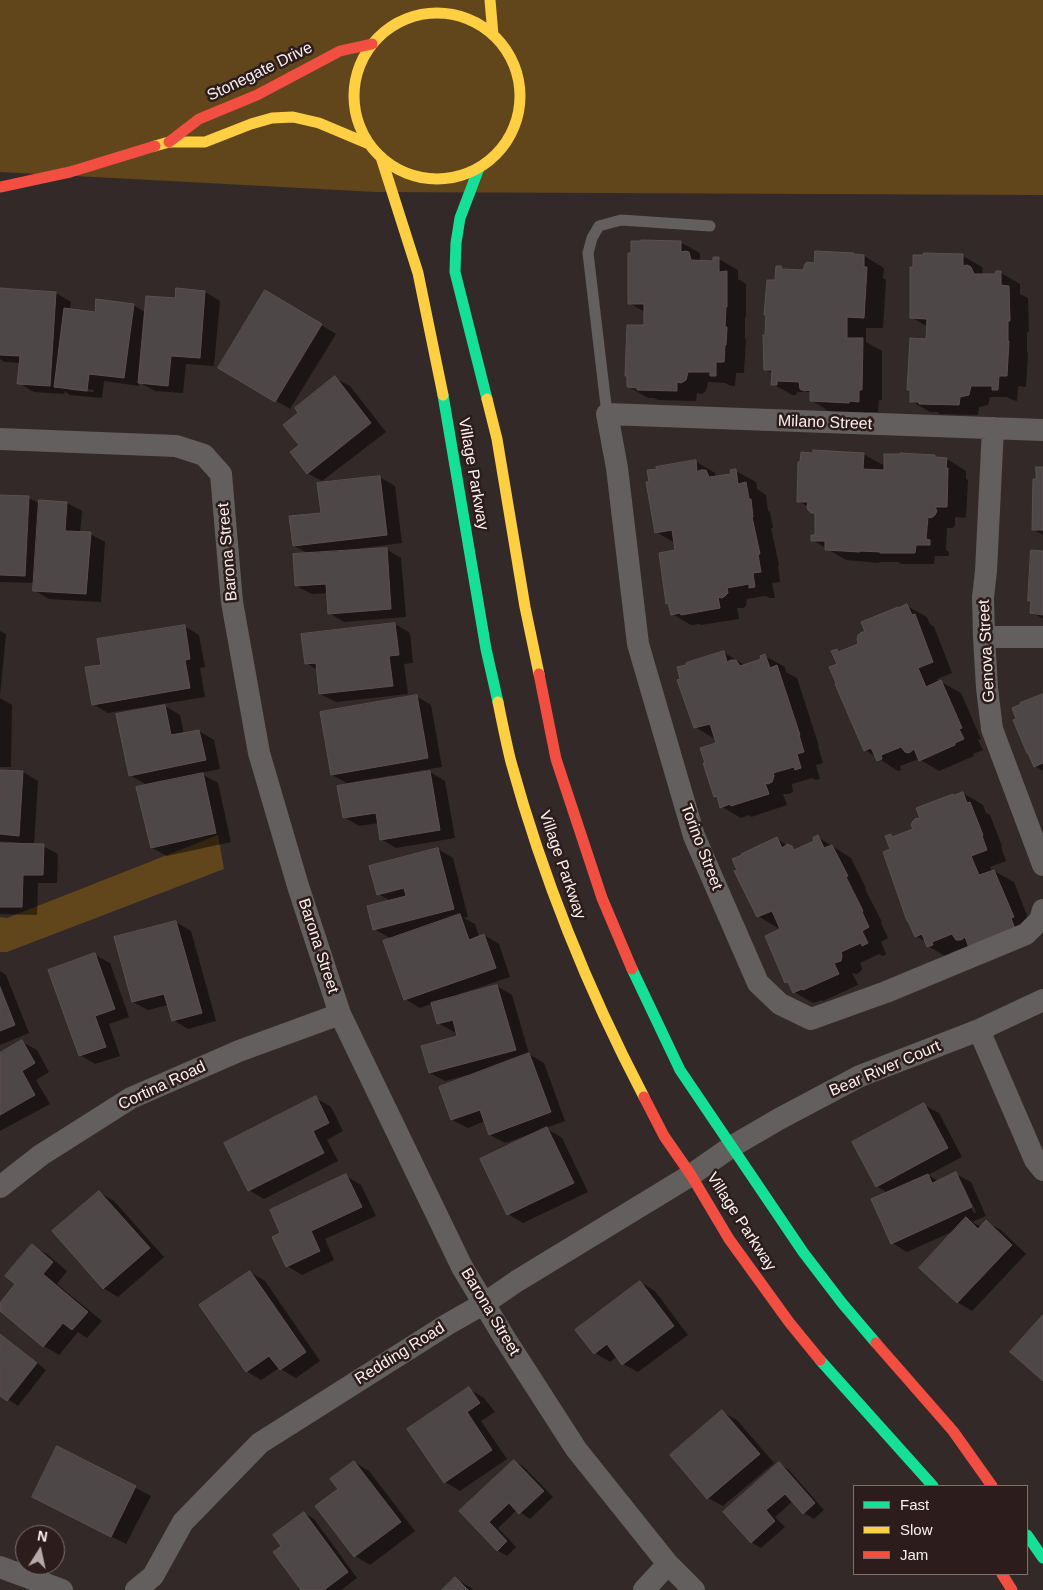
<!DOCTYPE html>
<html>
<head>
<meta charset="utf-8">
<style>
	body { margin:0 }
	#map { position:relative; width:1043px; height:1590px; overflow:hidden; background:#332929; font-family:Arial,sans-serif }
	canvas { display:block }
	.legend { position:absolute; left:853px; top:1485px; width:175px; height:90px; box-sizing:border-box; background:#2c1c1c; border:1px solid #7f7070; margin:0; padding:6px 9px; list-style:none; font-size:15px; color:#fbefef }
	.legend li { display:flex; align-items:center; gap:10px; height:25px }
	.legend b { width:25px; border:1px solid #7f7070 }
	.north { position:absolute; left:15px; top:1525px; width:50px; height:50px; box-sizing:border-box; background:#2c1c1c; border:1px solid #7f7070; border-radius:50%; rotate:10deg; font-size:14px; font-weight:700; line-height:20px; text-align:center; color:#fbefef }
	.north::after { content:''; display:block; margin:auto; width:18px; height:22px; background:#b5aaaa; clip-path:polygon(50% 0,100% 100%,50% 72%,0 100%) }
</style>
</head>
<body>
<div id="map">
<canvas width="1043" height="1590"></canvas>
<ul class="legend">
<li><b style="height:6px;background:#16e098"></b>Fast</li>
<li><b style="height:6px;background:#ffcf43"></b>Slow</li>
<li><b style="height:6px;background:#f24e42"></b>Jam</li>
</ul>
<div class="north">N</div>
</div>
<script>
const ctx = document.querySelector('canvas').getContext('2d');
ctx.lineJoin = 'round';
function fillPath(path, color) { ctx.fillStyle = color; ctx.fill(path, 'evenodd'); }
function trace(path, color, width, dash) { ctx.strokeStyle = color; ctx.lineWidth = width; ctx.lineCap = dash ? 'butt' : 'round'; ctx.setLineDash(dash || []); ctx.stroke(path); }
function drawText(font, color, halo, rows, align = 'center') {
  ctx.font = font + ' Arial,sans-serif'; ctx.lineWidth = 5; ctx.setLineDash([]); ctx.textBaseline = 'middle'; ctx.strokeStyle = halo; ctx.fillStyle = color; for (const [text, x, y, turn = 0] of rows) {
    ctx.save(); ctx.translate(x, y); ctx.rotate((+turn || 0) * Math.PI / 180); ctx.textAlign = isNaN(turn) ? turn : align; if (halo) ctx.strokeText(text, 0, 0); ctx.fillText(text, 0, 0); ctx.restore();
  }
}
fillPath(new Path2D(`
	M0,0H1043V195L376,192L0,172Z
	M218,835L224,869L7,952H0V917L7,918Z`), '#61461c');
fillPath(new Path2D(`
	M680,242L700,253V260L702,261L714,262L719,259L738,270V279L746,284V317L745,318V339H746L744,373H736L735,386H731L725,383L708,382L706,391L702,394L697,393L696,401L658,400L654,398H648L629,387L645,326V312L629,303Z
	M857,256H864L884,268L883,278L886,280L883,328H866V342L882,351V400H879L878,412H869L868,413L830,412L811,400V394L809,392H797L796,395H792L773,384V374L765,369L766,336L776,281L781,267L788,271H804L815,265Z
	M963,256L982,267L983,275L996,276L1001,273L1020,284V294L1028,298L1029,332H1027V352L1028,353L1026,387L1018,386L1017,401L1013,400L1007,397H990L988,405L979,407L978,415L940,414L937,412H930L911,401V391L908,389L927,340L928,327L911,317Z
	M177,289L205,292L220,301L214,366L186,364L183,393L155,391L139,382V386L104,381L102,398L70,395L65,391L64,394L34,392L19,383L20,363L5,362L0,359V290L56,293L71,302L70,310L96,313L133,305L145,312L176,300ZM69,387L94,390L93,392L69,390Z
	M281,300L336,334L290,409L220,368Z
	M335,378L350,386L386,432L322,481L307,473L301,445L300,413Z
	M863,454L885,466L935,456L940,459H947L966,471V479L968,480L966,518L955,517V526L952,528H947L946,550L949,552V556H935L934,564H901L898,562H879V563L846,560L812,540L816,536L817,515L812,512L809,507L798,501Z
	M695,461L715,473L716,478L732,475L736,471L756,482L757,489L766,495L768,511L770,512L773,528H771L779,565H778L780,582L772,583L775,598H770L765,596L747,599L746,606L743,608H737L739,619L701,625L699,624L691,625L672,614L670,605L667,603L661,569L676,551L675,543L656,532Z
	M1043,468V535L1033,529L1037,480Z
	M380,477L395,486L402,543L348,550V552L386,549L401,558L406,617L344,622L329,613L328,593L312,594L296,586L309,554L294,546L322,514Z
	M2,497L29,498L40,504L67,503L82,511L80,533L90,534L105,542L101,602L49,599L34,590L35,583L0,582V515Z
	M1043,552V619L1032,612V602L1029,601Z
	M907,606L927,617L930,624L934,627L952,673L937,679L939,683L941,682L961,693L981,739L978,740L983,750L973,754L974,756L939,771L919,759L900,766L901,770L898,771L865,750L838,665L837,650L840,652L860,644L867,634L899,609Z
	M395,624L410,633L413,663L404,664L408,694L336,702L320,694L318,670L306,663Z
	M184,626L199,635L205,667L200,668L205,697L108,713L93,704L102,666Z
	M0,631L6,634L0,696Z
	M723,652L743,664L744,666L762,660L765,656L785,667L786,672L797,678L819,746H818L823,763L816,765L820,779L816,780L812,778L792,784L793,792L789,794H783L787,805L751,817L749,815L741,818L722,807L719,798L715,796L717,744L715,739L695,727Z
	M1043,695V771L1035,766Z
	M416,696L431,705L442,767L347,783L332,775Z
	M0,698L12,705L11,767H0Z
	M165,706L180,715L184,734L199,731L214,740L220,769L200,773L218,783L231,842L167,856L152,848L164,780L145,784L130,775Z
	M0,771L23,772L38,781L34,845L43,846L58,854L57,883H38L37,915L0,914V844L20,845L21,843L0,841Z
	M430,772L445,781L455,838L396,848L381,839L379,823L359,826L344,817Z
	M963,793L983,805L986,813L990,815L1002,846L1001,847L1006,861L990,867L992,872L994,871L1014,882L1032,928L969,946L950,953L952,956L948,958L928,946L926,942L916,936L892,850L891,835L895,837L914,830L922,820Z
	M818,837L851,858L866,888L865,889L882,922L881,923L888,938L881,942L886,954L883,956L879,954L860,963L862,968L861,971L857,974L852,973L858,985L823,1001L822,1000L813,1003L794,992L791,985L786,982L782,930L781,926L778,928L758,916L776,839L797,850L816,842Z
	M438,849L453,858L468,917L464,918L475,924L479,937L484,935L499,944L510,977L459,994V996L497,986L512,995L529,1054L544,1063L565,1121L546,1128L562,1138L588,1192L523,1223L508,1214L537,1134L536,1132L505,1143L490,1135L485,1121L468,1128L452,1120L440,1087L469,1077L468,1075L445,1081L430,1073L459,1037L457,1031L454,1032L438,1023L433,1003L420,1008L405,999L392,939L374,929L391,901L378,894Z
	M176,922L191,931L216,1021L188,1029L173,1020L168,1005L148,1010L133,1002Z
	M95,955L110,963L129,1017L109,1024L120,1056L95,1064L80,1055Z
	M0,971L6,975L29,1033L0,1045Z
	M22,1042L37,1050L49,1072L36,1080L50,1104L0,1131V1054Z
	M316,1098L331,1107L343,1131L327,1140L338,1161L264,1199L249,1190Z
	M924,1105L939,1113L962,1157L928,1175L938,1181L956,1174L971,1182L986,1216L972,1222L981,1227L986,1222L1001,1230L1026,1254L972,1311L957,1302L956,1230L907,1252L892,1243L888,1193L876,1186ZM960,1185H963L976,1212L974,1213Z
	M346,1176L361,1185L376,1216L325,1239L334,1260L302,1275L287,1266L282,1233Z
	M99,1192L114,1201L164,1257L118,1297L103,1288Z
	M32,1246L47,1254L67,1271L57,1284L102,1321L87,1338L78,1332L59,1355L44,1346L0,1309V1304L17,1284Z
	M250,1272L265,1281L320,1361L296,1378L279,1368L261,1380L246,1371Z
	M640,1282L655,1291L688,1335L638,1372L623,1364L617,1356L610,1362L595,1353Z
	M0,1334L46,1370L18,1406L0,1394Z
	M469,1389L484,1398L495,1412L481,1421L507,1459L460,1491L445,1482Z
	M722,1412L737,1420L774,1463L723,1506L708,1498Z
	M58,1447L151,1496L126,1544L48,1505Z
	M514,1461L524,1467L553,1497L530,1519L517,1510L498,1528L516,1547L507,1556L497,1550L461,1511Z
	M354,1462L369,1471L415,1531L370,1565L355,1556L340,1489Z
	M779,1464L789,1470L824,1510L814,1519L804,1513L793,1501L775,1517L785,1527L761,1548L751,1542Z
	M304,1513L314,1519L357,1578L341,1590H302L283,1546Z
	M455,1579L470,1587L473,1590H444Z`), '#0007');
const building = new Path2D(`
	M641,240L681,241V252L686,251L689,252L691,260L713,261V257H719V272L727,271V307H726L725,327H727L726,345H725L724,362H716V376H710V372H688L686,380L681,383L677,382V391L637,390V388L627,387V376H625L627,325H644V304H628V253H631V241H641Z
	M815,251L854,253V254L864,255V267H867L864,318L847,317V338H863L862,390H859V402L849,401V403L810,401V390L804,391L800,389L799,382L777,381V385H771L772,370H764L763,335H765L766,315H764L767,280H775L776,266H781L782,269L803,270L805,264L807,262L814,263Z
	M924,253L963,254V266L967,265L971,267L974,274H995L996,271H1001V285L1009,286L1010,321H1008V341H1009L1007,376H999L998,390H992V386H971L969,395L960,397L959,405L919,404V402H910V390H907L910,338L926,339L927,319L910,318V267H913V255H923Z
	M0,288L56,292L50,386L17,384L20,356L0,355Z
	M176,288L205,291L200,358L171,356L168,386L138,383L146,296L175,298Z
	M265,290L322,324L275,402L218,368Z
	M96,299L134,304L124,378L89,374L87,391L54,387L64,308L95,312Z
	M335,376L371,423L307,474L290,452L299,445L283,425L298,413L295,408Z
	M813,450L864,453L863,469L884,470V454H900V453L935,455V457L947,458L946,468H948L947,507H935L937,511L935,515L931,518L928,517L926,539L930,540V545H916L915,553H880V552L860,551V552L825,550V541H811V535H815V513H811L808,510L807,507L808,502H797L798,462H800L801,452L813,453Z
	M696,460L697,472L700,470H706L709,477L731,474L730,470L736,469L738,484L746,482L749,499H751L753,517H752L760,554H758L761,572L753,573L755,587L749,588V584L727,588L728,593L725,596L722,598L718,597L720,608L681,615L680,613L671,615L668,603L666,604L659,553L675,550L672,530L655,533L646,482H649L647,470L657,469L656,467Z
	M1036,467H1043V530H1032L1033,479H1036Z
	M380,476L387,535L293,546L289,516L321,513L317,483Z
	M0,495L29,496L25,576L0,575Z
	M39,500L67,502L65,531L91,532L86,594L33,591Z
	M387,548L391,609L328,614L326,584L295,586L293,554Z
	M1031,550L1043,551V615L1030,613L1031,601H1028Z
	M907,604L912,615L915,614L933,662L918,668L926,687L941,680L962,728L959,729L964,739L955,743V745L919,761L914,749L909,753L905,752L901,747L881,755L882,759L877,761L871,748L864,751L835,684L836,683L829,667L837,664L831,651L837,649L838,652L858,644L857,639L858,635L862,632H865L861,622L898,607V608Z
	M395,623L399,655L389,656L393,686L319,694L316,663L305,664L301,634Z
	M185,625L190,659L185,660L190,688L92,705L85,667L101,665L97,639Z
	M724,651L727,662L731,660H736L740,666L761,659L760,656L765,654L770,668L777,665L800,735H799L804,752L797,754L801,768L795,770L794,767L773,773L774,776L772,782L768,784L765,783L769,794L731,806L730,804L720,808L717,796L714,797L703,763H705L700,748L716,743L710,724L694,728L677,680L680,679L677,667L686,665V663Z
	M1043,694V763L1034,767L1028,753H1027L1013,720L1016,719L1012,708L1021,704L1020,703Z
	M417,695L428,758L331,775L320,712Z
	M165,705L171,735L199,730L206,760L129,776L116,714Z
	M0,770L23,771L19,836L0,834Z
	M430,771L440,830L380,840L376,813L343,818L337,786Z
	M203,773L216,833L151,848L136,787Z
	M963,792L967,803L970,802L983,835L982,836L987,850L971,856L979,875L994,870L1014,917L1011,918L1015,929L969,948L965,937L961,940H956L952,934L932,942L933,945L927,947L922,934L915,937L908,921H907L883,852L890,849L885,836L891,834L892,837L913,829L911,825L913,821L916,818L920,819L916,808L953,794L954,795Z
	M818,835L824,848L832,845L848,876L846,877L863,911L862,912L869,927L862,931L868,943L862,946L861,943L841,952L842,956L841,961L834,963L839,974L803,990L802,989L793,993L788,982L785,983L765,936L780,929L772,911L757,917L734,871L737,870L732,859L742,855L741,854L777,837L782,848L787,844L792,846L794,850L814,841L813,838Z
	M0,843L44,844L43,875H23L22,907H0Z
	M438,848L454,909L373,930L367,906L406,896L404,888L377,895L369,866Z
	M460,914L469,940L484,934L496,968L404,1000L383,941Z
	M176,921L202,1013L172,1021L164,994L132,1002L114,937Z
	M95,953L115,1009L95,1016L106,1047L79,1056L48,970Z
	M497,985L516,1050L429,1073L421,1046L457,1036L453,1020L437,1024L431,1003Z
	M0,987L15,1025L0,1031Z
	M22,1040L35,1063L22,1071L35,1095L0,1115V1053Z
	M529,1053L551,1112L489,1135L480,1110L451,1120L439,1087Z
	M316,1096L329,1123L313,1131L324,1153L248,1191L224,1143Z
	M924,1103L948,1148L876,1187L852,1142Z
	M547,1127L574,1183L507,1215L480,1159Z
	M956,1172L972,1207L891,1244L871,1199L928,1174L932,1183Z
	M346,1174L362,1207L311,1231L320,1251L286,1267L272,1237L280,1233L270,1210Z
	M99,1191L150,1248L103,1289L52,1231Z
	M966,1217L978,1229L986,1220L1012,1245L957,1303L919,1268Z
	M32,1244L53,1262L43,1274L88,1312L72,1330L63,1323L43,1347L0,1311V1303L15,1284L5,1276Z
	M250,1271L306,1352L280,1370L269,1356L246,1372L199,1305Z
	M640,1281L674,1326L622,1365L607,1344L594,1354L575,1330Z
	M1043,1315V1381L1010,1352Z
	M0,1334L37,1363L7,1401L0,1396Z
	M469,1387L480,1403L467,1412L492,1450L444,1483L407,1429Z
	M722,1410L760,1454L707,1499L670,1455Z
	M57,1446L136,1486L111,1537L32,1497Z
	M514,1460L544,1491L519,1514L509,1503L489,1522L507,1541L497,1551L459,1511Z
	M354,1461L401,1522L354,1557L315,1506L338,1489L330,1479Z
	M779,1462L815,1503L803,1514L785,1494L766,1510L775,1521L751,1543L723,1512Z
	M304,1512L348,1572L324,1590H301L273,1552L281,1546L273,1535Z
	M455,1577L468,1590H442Z`);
fillPath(building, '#4e4748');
trace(building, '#595051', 1);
trace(new Path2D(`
	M607,414L588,253L592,238L599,226L621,220L710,226`), '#635f5f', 11);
trace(new Path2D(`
	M993,428L986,571L983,597L984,637L987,688L992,729L1043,865
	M1043,430L607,414L617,468L638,644L694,836L758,983L780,1004L811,1019L886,992L1026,934L1040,920L1043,910
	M0,439L176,446L204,455L221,474L232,602L259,753L298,886L340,1014L462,1267L504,1337L576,1449L668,1564L694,1590
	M984,637H1043
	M979,1030L1035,1160L1043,1170
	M0,1187L41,1155L131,1098L239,1051L340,1014
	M0,1567L62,1590
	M136,1590L153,1576L183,1522L260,1443L448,1324L485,1303L517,1281L691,1175L731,1147L779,1119L860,1076L979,1030L1043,1000
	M644,1590L668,1564`), '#635f5f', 22);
trace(new Path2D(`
	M479,168L460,218L456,243L455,272L487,399
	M443,395L486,649L498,702
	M632,969L680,1070L803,1252L842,1303L876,1343
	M820,1360L933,1486
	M1027,1535L1043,1558`), '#16e098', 11);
trace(new Path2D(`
	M490,0L493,35
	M354 96a83 83 0 1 1 166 0a83 83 0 1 1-166 0Z
	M155,146L169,142H205L251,124L272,118L293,117L319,123L369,144
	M381,157L418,273L443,395
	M487,399L497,439L525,607L539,674
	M498,702C502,722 506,742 511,762C543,878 588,990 644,1097`), '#ffcf43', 11);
trace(new Path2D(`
	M169,142L199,119L257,95L340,51L372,44
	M0,187L70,172L155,146
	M539,674L556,759L602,898L632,969
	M644,1097L664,1136L691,1175L729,1239L789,1322L820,1360
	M876,1343L953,1431L992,1486
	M1002,1574L1012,1590`), '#f24e42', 11);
drawText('16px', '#fbefef', '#2c1c1c', [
	["Stonegate Drive",260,72,-26],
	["Milano Street",825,423,2],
	["Village Parkway",473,474,80],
	["Barona Street",228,552,-95],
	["Genova Street",987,651,-93],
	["Torino Street",701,847,69],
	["Village Parkway",562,865,71],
	["Barona Street",318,946,72],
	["Bear River Court",885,1069,-23],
	["Cortina Road",162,1086,-25],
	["Village Parkway",741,1222,57],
	["Barona Street",490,1312,59],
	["Redding Road",400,1354,-32]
]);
</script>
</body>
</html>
